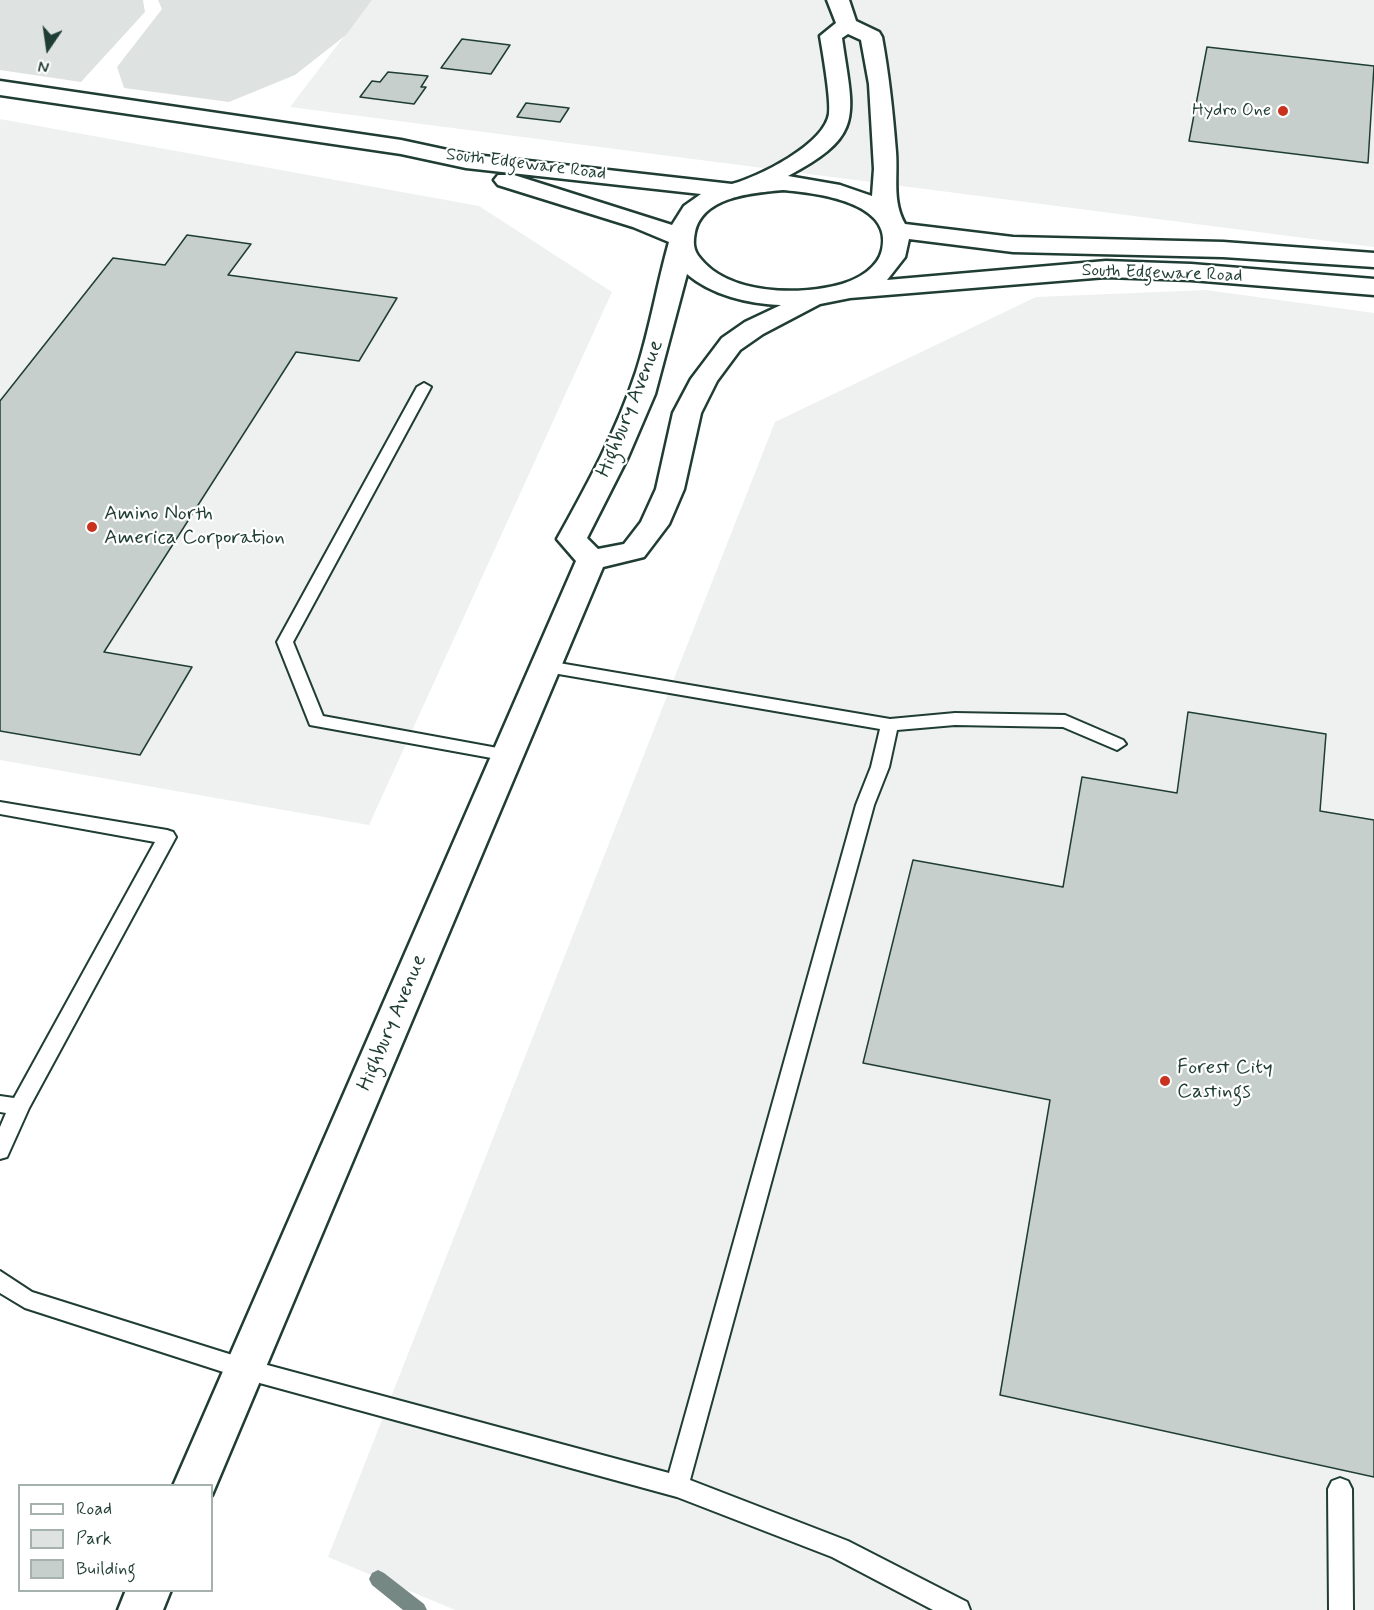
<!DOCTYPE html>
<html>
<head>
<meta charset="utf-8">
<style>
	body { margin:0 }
	#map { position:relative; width:1374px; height:1610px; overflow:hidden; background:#fff; font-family:Mynerve,sans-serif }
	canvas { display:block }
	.legend { position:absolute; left:18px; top:1484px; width:195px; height:108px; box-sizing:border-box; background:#fff; border:2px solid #a5b1ae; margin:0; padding:8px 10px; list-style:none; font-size:18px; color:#1f3d34 }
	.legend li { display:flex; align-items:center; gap:12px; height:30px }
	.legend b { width:30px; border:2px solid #a5b1ae }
	.north { position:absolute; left:18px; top:18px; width:60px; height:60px; -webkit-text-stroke:4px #fff; paint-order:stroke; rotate:193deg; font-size:16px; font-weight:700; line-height:24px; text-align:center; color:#1f3d34 }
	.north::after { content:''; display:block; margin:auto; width:21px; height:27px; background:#1f3d34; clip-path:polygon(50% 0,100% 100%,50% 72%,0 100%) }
</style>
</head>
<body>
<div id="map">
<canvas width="1374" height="1610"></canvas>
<ul class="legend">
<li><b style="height:8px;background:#fff"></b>Road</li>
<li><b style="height:16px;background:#dee3e2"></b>Park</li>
<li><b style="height:16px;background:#c7cfcc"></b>Building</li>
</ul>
<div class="north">N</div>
</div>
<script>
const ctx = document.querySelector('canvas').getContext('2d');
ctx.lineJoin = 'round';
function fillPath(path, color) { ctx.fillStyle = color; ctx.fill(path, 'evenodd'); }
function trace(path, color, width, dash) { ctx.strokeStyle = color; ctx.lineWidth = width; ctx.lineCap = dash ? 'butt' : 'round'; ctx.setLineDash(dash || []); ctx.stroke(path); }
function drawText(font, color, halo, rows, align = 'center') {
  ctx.font = font + ' Mynerve,sans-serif'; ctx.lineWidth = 4.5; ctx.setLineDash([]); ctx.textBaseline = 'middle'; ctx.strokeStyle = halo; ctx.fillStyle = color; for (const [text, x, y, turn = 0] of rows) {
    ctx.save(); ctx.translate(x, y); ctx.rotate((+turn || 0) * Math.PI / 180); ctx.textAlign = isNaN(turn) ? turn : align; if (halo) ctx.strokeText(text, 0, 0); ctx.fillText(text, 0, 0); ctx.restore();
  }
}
fillPath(new Path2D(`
	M372,0H1374V247L290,107Z
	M0,119L479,206L612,292L369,825L0,760Z
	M1206,290L1374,313V1610H455L328,1557L775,422L1036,297Z`), '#eef1f0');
fillPath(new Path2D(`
	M0,0H143L145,12L81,82L0,70Z
	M158,0H372L346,35L295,75L229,102L124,88L117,67L162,9Z`), '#dee3e2');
fillPath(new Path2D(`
	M378,1570L384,1573L424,1604L427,1610H403L372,1585L369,1579L372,1573Z`), '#758883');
const building = new Path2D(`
	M462,39L510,45L491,74L441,68Z
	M1207,47L1374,66L1368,163L1189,141Z
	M388,72L428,76L421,87H426L414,104L360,97L372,81L380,82Z
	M526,103L569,108L560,122L517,117Z
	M187,235L251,244L228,275L397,298L359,361L296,352L104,652L192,667L140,755L0,731V401L113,258L165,265Z
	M1188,712L1326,734L1320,811L1374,820V1477L1000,1395L1050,1100L863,1063L913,860L1063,887L1082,777L1177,793Z`);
fillPath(building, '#c7cfcc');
trace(building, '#1f3d34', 1.5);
const lane = new Path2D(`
	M424,383L431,387L293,642L323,716L514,751L517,755L508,761L310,725L277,642L417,387Z
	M547,661L890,719L955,713L1065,715L1123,740L1126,744L1117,750L1063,727L955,725L897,730L889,767L874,805L690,1480L848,1541L967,1602L970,1610H933L832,1557L677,1497L245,1379L25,1308L0,1293V1271L32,1292L245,1359L669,1473L856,805L871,767L880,729L541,671L539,667Z
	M0,802L167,830L173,832L176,837L29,1108L7,1157L0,1159V1127L6,1113L0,1112V1096L14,1098L155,842L0,814Z
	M1340,1478L1348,1481L1352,1489L1353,1610H1329L1328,1489L1332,1481Z`);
const secondary = new Path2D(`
	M827,0H849L856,21L879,32L882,37C889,75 893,113 896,152C898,178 892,201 905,224L1013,237L1223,242L1374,253V267L1223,257L1013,252L909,239L905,257L887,280L1106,261L1191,264L1374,279V295L1191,280L1106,277L850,298L820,304L763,334L740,350L717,381L701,413L684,489L669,524L644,557L603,567L212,1495V1486H173L576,561L557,539C587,485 617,430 636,372C650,329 657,284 669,242L633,227L498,185L494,180L498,175H514L672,225L684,206L701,194L466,168L401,154L0,95V81L401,140L466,154L732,184C758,177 824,145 829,114C831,99 823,54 820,36L836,23ZM848,34L861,40L869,84L874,169L872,196L840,185L788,176C866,135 853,116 842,38ZM783,190C817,193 894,202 882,250C878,268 858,279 842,284C801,296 729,295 700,258C693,250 693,242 695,232C703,196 753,193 783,190ZM687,274C711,295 749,304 781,305L745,322L722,338L691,379L673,413L656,489L641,522L624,544L598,549L587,538L628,457L655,394Z
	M126,1590H171L163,1610H118Z`);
trace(lane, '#1f3d34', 4);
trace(secondary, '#1f3d34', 5);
fillPath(lane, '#fff');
fillPath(secondary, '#fff');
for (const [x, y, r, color] of [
	[1283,111,6,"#c8321e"],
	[92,527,6,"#c8321e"],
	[1165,1081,6,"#c8321e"]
]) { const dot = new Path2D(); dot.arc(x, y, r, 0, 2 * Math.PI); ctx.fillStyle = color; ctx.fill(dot); trace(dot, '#fff', 2); }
drawText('18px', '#1f3d34', '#fff', [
	["Hydro One",1271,111]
], 'right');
drawText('18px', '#1f3d34', '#fff', [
	["South Edgeware Road",526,165,7],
	["South Edgeware Road",1162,274,2]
]);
drawText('21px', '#1f3d34', '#fff', [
	["Highbury Avenue",631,409,-68],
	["Highbury Avenue",393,1023,-67]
]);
drawText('21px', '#1f3d34', '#fff', [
	["Amino North",104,515],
	["America Corporation",104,539],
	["Forest City",1177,1069],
	["Castings",1177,1093]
], 'left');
</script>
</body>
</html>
